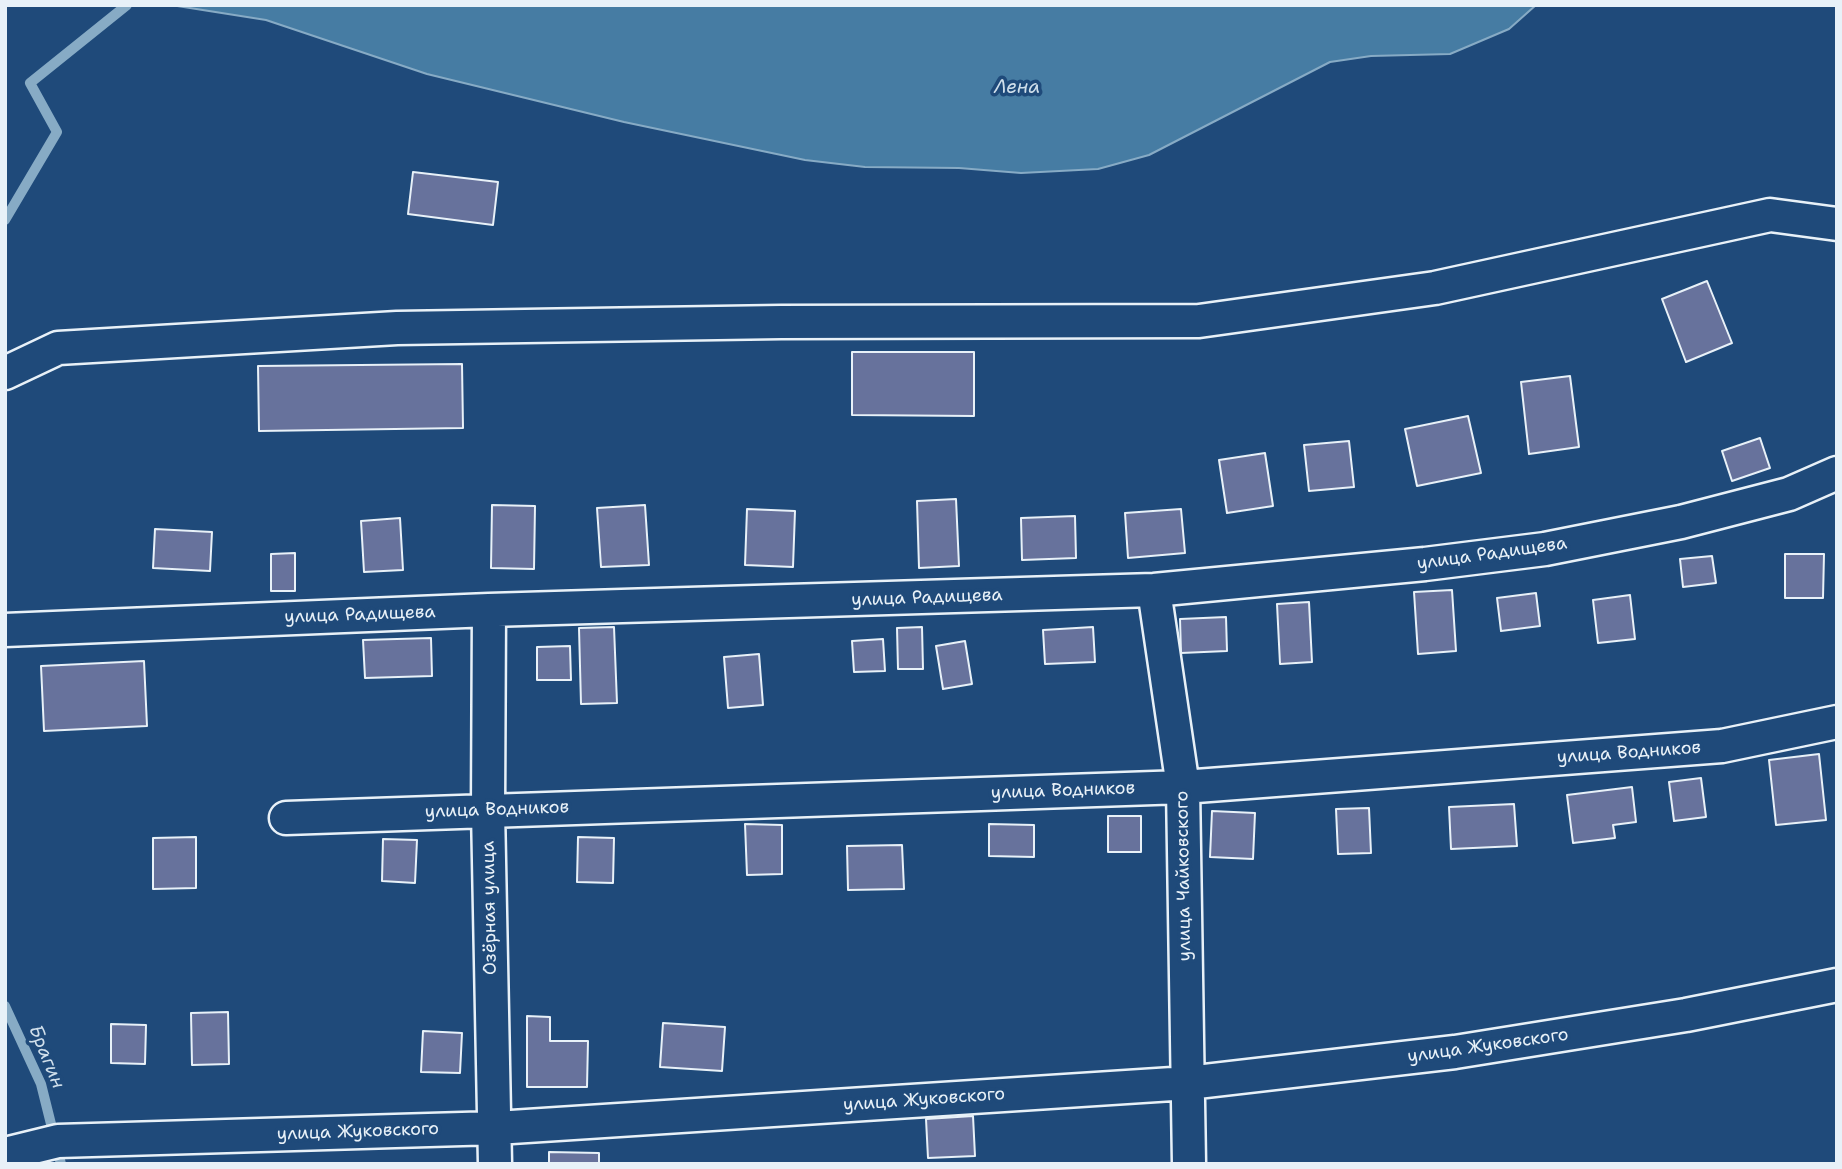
<!DOCTYPE html>
<html>
<head>
<meta charset="utf-8">
<style>
	body { margin:0 }
	#map { position:relative; width:1842px; height:1169px; overflow:hidden; background:#1f4a7a; font-family:"Shantell Sans",sans-serif }
	canvas { display:block }
	.frame { position:absolute; inset:0; border:7px solid #e8f1f8; pointer-events:none }
</style>
</head>
<body>
<div id="map">
<canvas width="1842" height="1169"></canvas>
<div class="frame"></div>
</div>
<script>
const ctx = document.querySelector('canvas').getContext('2d');
ctx.lineJoin = 'round';
function fillPath(path, color) { ctx.fillStyle = color; ctx.fill(path, 'evenodd'); }
function trace(path, color, width, dash) { ctx.strokeStyle = color; ctx.lineWidth = width; ctx.lineCap = dash ? 'butt' : 'round'; ctx.setLineDash(dash || []); ctx.stroke(path); }
function drawText(font, color, halo, rows, align = 'center') {
  ctx.font = font + ' "Shantell Sans",sans-serif'; ctx.lineWidth = 7; ctx.setLineDash([]); ctx.textBaseline = 'middle'; ctx.strokeStyle = halo; ctx.fillStyle = color; for (const [text, x, y, turn = 0] of rows) {
    ctx.save(); ctx.translate(x, y); ctx.rotate((+turn || 0) * Math.PI / 180); ctx.textAlign = isNaN(turn) ? turn : align; if (halo) ctx.strokeText(text, 0, 0); ctx.fillText(text, 0, 0); ctx.restore();
  }
}
const water = new Path2D(`
	M171,5H1536L1509,29L1450,54L1371,56L1330,62L1149,155L1098,169L1021,173L959,168L865,167L805,160L624,122L427,74L266,20Z`);
fillPath(water, '#467ca3');
trace(water, '#87abc5', 2);
trace(new Path2D(`
	M5,220L57,132L30,83L127,5
	M5,1006L41,1084L61,1164`), '#87abc5', 10);
const building = new Path2D(`
	M413,172L498,182L493,225L408,214Z
	M1707,281L1732,343L1686,362L1662,299Z
	M852,352H974V416L852,415Z
	M462,364L463,428L259,431L258,366Z
	M1570,376L1579,447L1529,454L1521,382Z
	M1468,416L1481,473L1417,486L1405,429Z
	M1760,438L1770,468L1732,481L1722,451Z
	M1349,441L1354,487L1309,491L1304,445Z
	M1265,453L1273,506L1227,513L1219,460Z
	M956,499L959,566L919,568L917,501Z
	M492,505L535,506L534,569L491,568Z
	M645,505L649,565L601,567L597,508Z
	M747,509L795,511L793,567L745,565Z
	M1181,509L1185,553L1128,558L1125,513Z
	M1075,516L1076,558L1022,560L1021,518Z
	M400,518L403,570L364,572L361,521Z
	M155,529L212,532L210,571L153,568Z
	M295,553V591H271V554Z
	M1785,554H1824L1823,598H1785Z
	M1712,556L1716,583L1683,587L1680,559Z
	M1452,590L1456,651L1418,654L1414,592Z
	M1536,593L1540,626L1501,631L1497,598Z
	M1630,595L1635,639L1598,643L1593,600Z
	M1309,602L1312,662L1280,664L1277,604Z
	M1226,617L1227,651L1181,653L1180,619Z
	M614,627L617,703L581,704L579,628Z
	M922,627L923,669H898L897,628Z
	M1093,627L1095,662L1045,664L1043,630Z
	M431,638L432,676L365,678L363,640Z
	M883,639L885,671L854,672L852,641Z
	M965,641L972,684L943,689L936,646Z
	M570,646L571,680H537V647Z
	M759,654L763,705L728,708L724,657Z
	M144,661L147,726L44,731L41,666Z
	M1819,754L1826,820L1776,825L1769,760Z
	M1701,778L1706,817L1674,821L1669,782Z
	M1632,787L1636,822L1613,825L1615,838L1573,843L1567,795Z
	M1514,804L1517,846L1451,849L1449,807Z
	M1369,808L1371,853L1338,854L1336,809Z
	M1212,811L1255,813L1253,859L1210,857Z
	M1108,816H1141V852H1108Z
	M745,824L782,825V874L747,875Z
	M989,824L1034,825V857L989,856Z
	M196,837V888L153,889V838Z
	M578,837L614,838L613,883L577,882Z
	M383,839L417,840L415,883L382,881Z
	M902,845L904,889L848,890L847,846Z
	M228,1012L229,1064L192,1065L191,1013Z
	M527,1016L550,1017V1041H588L587,1087H527Z
	M663,1023L725,1027L722,1071L660,1067Z
	M111,1024L146,1025L145,1064L111,1063Z
	M423,1031L462,1033L460,1073L421,1072Z
	M973,1116L975,1156L928,1158L926,1119Z
	M549,1152L599,1153V1164H549Z`);
fillPath(building, '#67729c');
trace(building, '#e8f1f8', 2);
const minor = new Path2D(`
	M5,373L58,348L397,328L781,322L1199,321L1435,288L1770,215L1837,224
	M1154,590L1183,787L1189,1164
	M489,610L488,810L495,1164
	M5,630L489,610L1154,590L1425,564L1545,549L1681,522L1789,494L1837,473
	M286,818L1183,787L1722,746L1837,722
	M5,1154L58,1141L496,1128L1188,1083L1455,1052L1686,1015L1837,985`);
trace(minor, '#e8f1f8', 37);
trace(minor, '#1f4a7a', 32);
drawText('18px', '#e8f1f8', '#1f4a7a', [
	["улица Радищева",1492,554,-8],
	["улица Радищева",927,598,-2],
	["улица Радищева",360,615,-2],
	["улица Водников",1629,753,-4],
	["улица Водников",1063,791,-2],
	["улица Водников",497,810,-2],
	["улица Чайковского",1184,876,-91],
	["Озёрная улица",490,908,-91],
	["улица Жуковского",1488,1046,-8],
	["улица Жуковского",924,1100,-4],
	["улица Жуковского",358,1132,-2]
]);
drawText('italic 19px', '#d0dfeb', '#1f4a7a', [
	["Лена",1017,88],
	["Брагин",46,1057,68]
]);
</script>
</body>
</html>
